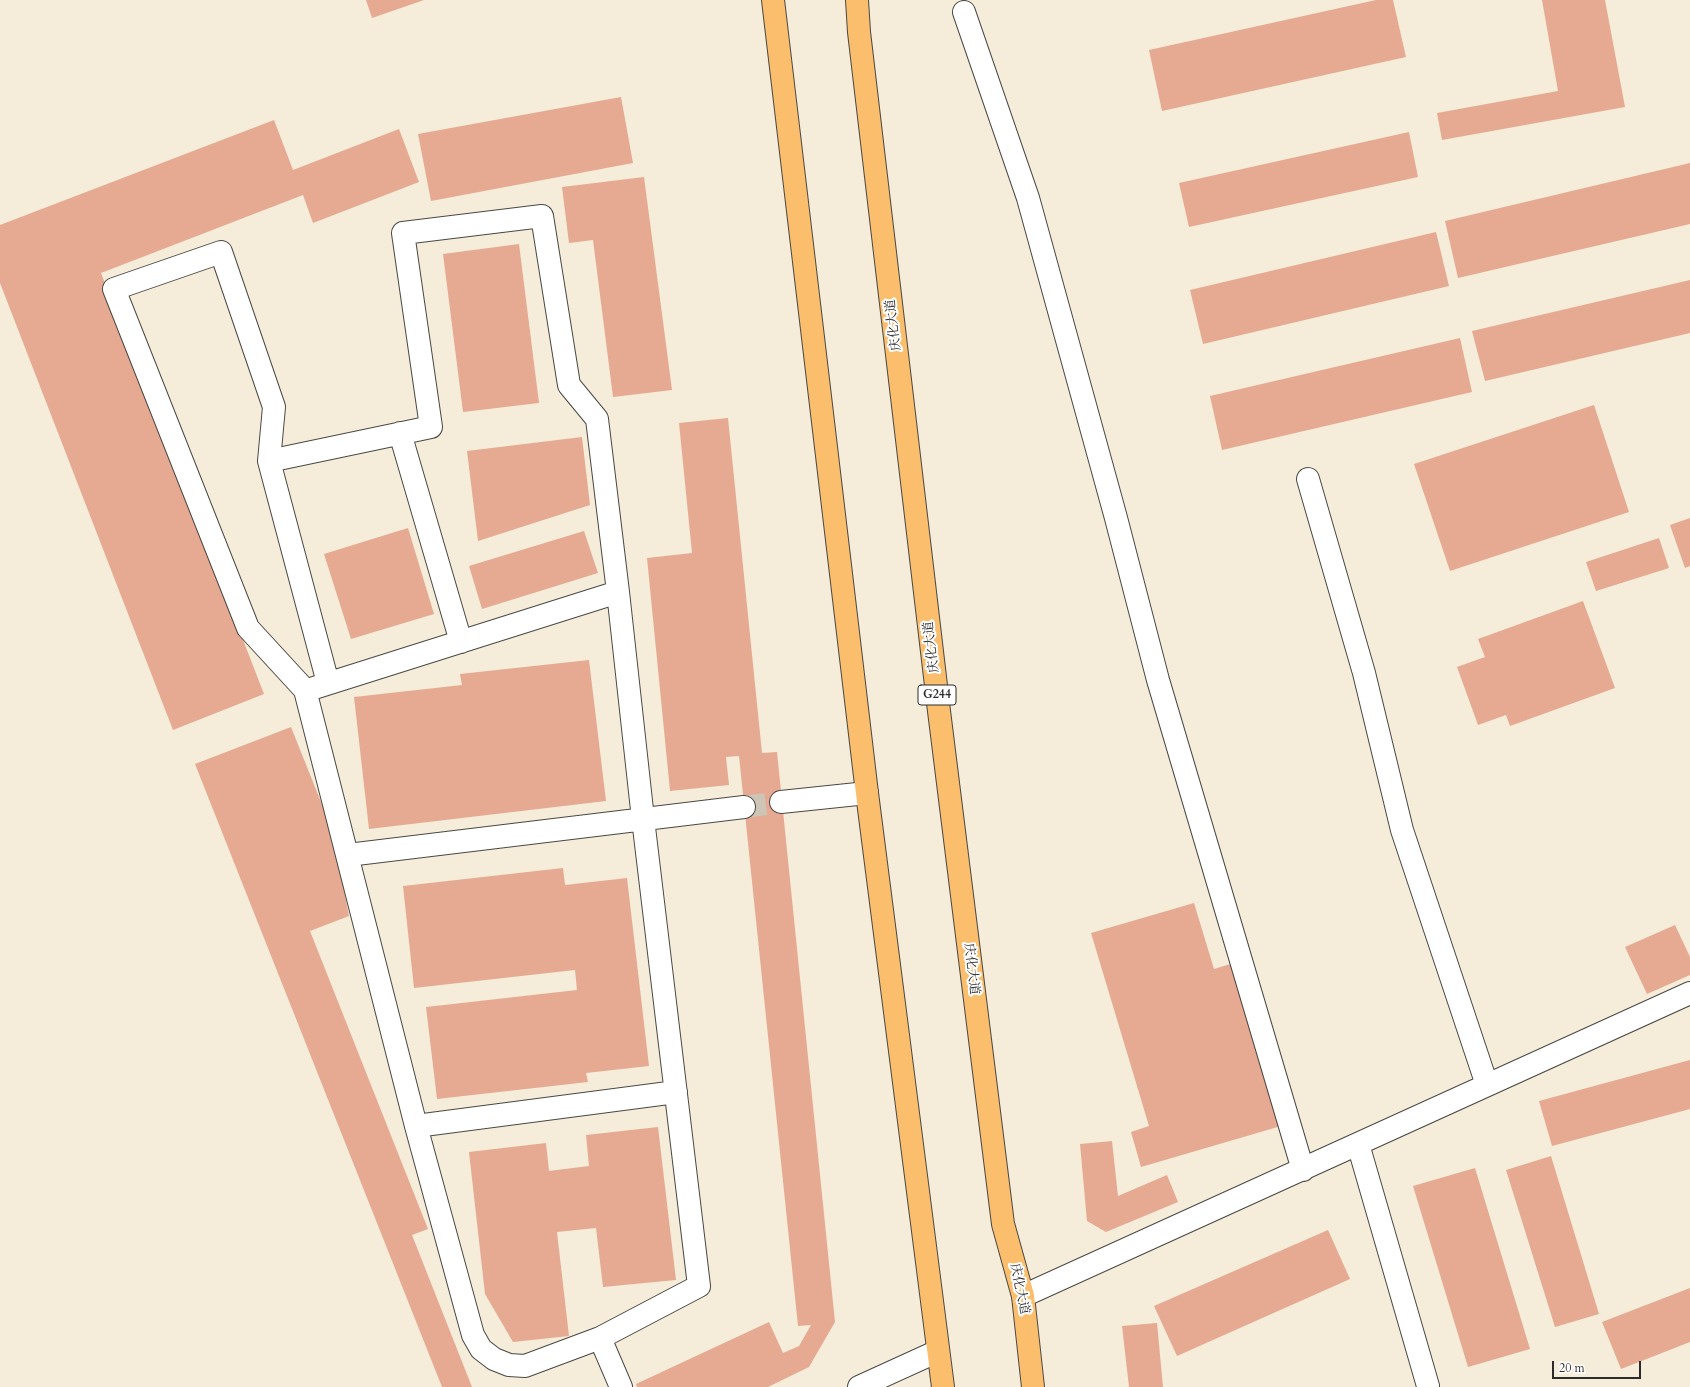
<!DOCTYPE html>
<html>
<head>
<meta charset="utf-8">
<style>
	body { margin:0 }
	#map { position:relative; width:1690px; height:1387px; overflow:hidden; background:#f5edd9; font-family:Cardo,serif }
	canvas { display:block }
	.scale { position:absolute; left:1552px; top:1361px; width:89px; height:18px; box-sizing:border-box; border:2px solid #2b2b2b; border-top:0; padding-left:5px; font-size:12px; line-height:14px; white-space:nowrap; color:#2b2b2b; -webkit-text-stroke:3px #fff; paint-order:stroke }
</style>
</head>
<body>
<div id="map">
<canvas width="1690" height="1387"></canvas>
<div class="scale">20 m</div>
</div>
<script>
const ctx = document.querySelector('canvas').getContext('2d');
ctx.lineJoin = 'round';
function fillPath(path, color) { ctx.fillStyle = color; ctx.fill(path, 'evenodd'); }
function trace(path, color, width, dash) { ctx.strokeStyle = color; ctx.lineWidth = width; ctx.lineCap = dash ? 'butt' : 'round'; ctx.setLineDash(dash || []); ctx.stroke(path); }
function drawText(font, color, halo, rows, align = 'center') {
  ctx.font = font + ' Cardo,"Noto Serif SC",serif'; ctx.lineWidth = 4; ctx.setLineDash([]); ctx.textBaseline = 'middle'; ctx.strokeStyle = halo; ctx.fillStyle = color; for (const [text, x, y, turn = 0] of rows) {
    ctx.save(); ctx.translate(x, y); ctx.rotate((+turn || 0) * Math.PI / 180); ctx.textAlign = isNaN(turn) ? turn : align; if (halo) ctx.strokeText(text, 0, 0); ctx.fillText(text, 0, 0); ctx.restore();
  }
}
fillPath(new Path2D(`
	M366,0H424L372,18Z
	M1376,0H1393L1406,57L1162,111L1149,50Z
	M1542,0H1605L1625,107L1442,140L1437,113L1558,91Z
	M621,97L633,163L431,201L418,134Z
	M274,120L293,170L399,129L419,182L313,223L303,195L101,273L264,694L173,730L0,283V225Z
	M1409,132L1418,177L1189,227L1179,183Z
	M1690,163V224L1458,278L1445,221Z
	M644,177L672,390L613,397L593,240L569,243L562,187Z
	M1436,232L1449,286L1203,344L1190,290Z
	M519,244L539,403L463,412L443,254Z
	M1690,280V333L1485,381L1472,331Z
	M1460,338L1472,392L1222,450L1210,396Z
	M1594,405L1629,512L1450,571L1414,464Z
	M728,418L762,753L777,752L835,1322L809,1367L768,1387H637L636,1384L769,1322L783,1353L799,1346L811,1325L798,1326L739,756L726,757L729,785L670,791L647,558L692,553L679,423Z
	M582,437L590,505L478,541L467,451Z
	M1690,518V566L1685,568L1670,525Z
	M408,528L434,614L351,639L324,554Z
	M584,531L598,573L482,609L469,566Z
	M1659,538L1669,568L1596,591L1586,562Z
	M1583,601L1615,688L1510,726L1506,715L1478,725L1457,667L1485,657L1478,639Z
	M589,660L606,801L369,829L354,697L462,685L460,674Z
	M291,727L333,832L349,916L310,931L428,1229L412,1235L472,1387H442L195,764Z
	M563,868L565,885L627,878L649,1066L586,1073L588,1082L437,1099L426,1007L577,990L575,970L414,988L403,886Z
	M1194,903L1214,969L1237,962L1281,1126L1141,1167L1131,1132L1149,1126L1091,933Z
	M1675,925L1690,957V975L1647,994L1625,947Z
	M1690,1060V1109L1552,1146L1539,1101Z
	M658,1127L676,1280L603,1287L596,1228L557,1232L569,1336L513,1342L485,1294L469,1152L546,1143L549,1171L589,1166L586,1135Z
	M1112,1141L1118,1196L1167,1175L1178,1202L1106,1232L1087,1221L1080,1144Z
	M1551,1156L1599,1314L1555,1327L1506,1170Z
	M1475,1168L1530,1349L1468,1367L1413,1186Z
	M1328,1230L1350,1279L1177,1356L1154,1306Z
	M1690,1288V1342L1621,1369L1602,1322Z
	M1157,1323L1163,1387H1129L1122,1326Z`), '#e5aa91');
trace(new Path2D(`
	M744,807L781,802`), '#cdc6b6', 22, [22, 11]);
const minor = new Path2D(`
	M964,12L1028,198L1116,518L1158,680L1303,1170
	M400,433L461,642
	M269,461L431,427L403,233L542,216L569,385L597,419L618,592
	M1308,479L1364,673L1402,830L1487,1085
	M328,683L269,461L274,407L221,252L114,289L248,628L305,690L416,1126L473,1335L481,1349L494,1359L509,1365L525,1366L600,1338
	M314,688L618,592L643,819L699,1286L600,1338L621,1387
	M781,802L867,793
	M348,855L744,807
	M416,1126L676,1092
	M1358,1144L1428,1386
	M1023,1296L1690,993
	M859,1387L938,1351`);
const highway = new Path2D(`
	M773,0L867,793L943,1387
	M857,0L859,32L939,711L1003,1224L1023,1296L1033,1387`);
trace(minor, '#494845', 24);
trace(highway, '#494845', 24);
trace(minor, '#fff', 22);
trace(highway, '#fabe6d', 22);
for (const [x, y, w] of [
	[937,695,38]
]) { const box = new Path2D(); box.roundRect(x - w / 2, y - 10, w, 20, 3); ctx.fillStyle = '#fff'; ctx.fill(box); trace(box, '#2b2b2b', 1); }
drawText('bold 12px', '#2b2b2b', null, [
	["G244",937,695]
]);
drawText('13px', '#2b2b2b', '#fff', [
	["庆化大道",894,325,-97],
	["庆化大道",932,647,-97],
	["庆化大道",971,969,83],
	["庆化大道",1019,1289,78]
]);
</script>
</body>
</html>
